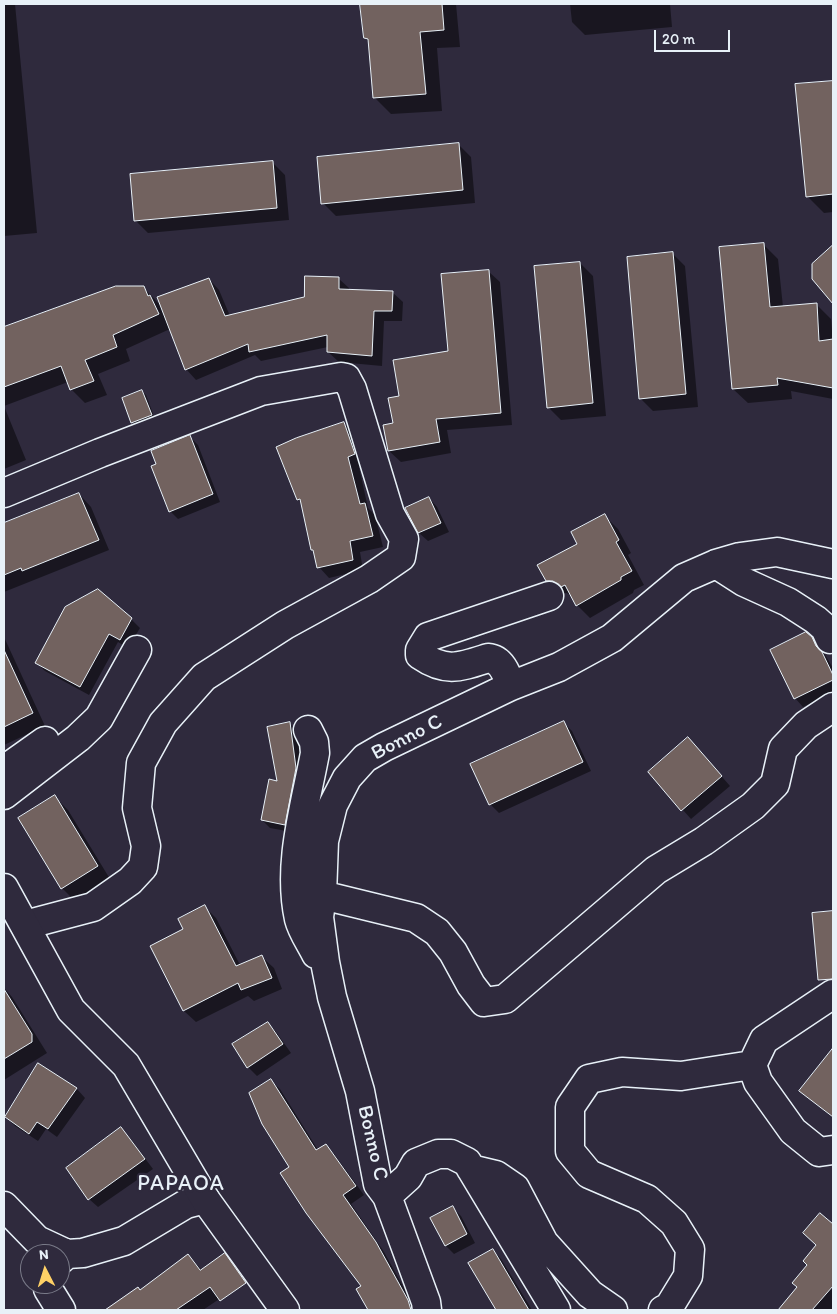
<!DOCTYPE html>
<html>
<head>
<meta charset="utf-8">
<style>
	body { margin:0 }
	#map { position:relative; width:837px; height:1314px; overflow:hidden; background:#2f2a3d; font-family:Itim,sans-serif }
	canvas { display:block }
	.frame { position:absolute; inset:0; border:5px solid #e8f1f8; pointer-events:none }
	.north { position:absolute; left:20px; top:1244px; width:50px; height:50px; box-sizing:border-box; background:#2f2a3d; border:1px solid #797a88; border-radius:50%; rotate:355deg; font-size:14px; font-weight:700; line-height:20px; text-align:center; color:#e8f1f8 }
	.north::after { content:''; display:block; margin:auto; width:18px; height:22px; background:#ffd166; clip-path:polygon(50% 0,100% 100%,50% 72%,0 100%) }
	.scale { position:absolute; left:654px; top:30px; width:76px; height:22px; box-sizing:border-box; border:2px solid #e8f1f8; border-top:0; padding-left:6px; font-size:15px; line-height:18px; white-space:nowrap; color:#e8f1f8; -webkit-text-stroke:4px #2f2a3d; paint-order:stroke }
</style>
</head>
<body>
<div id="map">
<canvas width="837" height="1314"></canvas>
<div class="frame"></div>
<div class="north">N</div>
<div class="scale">20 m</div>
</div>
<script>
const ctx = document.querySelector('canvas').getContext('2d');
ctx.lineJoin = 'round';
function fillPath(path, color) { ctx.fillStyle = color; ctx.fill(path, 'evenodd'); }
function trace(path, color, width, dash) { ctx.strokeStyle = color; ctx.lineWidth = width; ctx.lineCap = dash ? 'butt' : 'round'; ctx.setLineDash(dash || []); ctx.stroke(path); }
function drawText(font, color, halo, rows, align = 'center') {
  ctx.font = font + ' Itim,sans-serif'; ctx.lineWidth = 4.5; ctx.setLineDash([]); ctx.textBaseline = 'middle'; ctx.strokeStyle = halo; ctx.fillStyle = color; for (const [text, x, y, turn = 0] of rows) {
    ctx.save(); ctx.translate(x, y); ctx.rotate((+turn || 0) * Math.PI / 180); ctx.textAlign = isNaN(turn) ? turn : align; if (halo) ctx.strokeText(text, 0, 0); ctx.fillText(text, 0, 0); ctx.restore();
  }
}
fillPath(new Path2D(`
	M4,4H15L37,233L4,236Z
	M361,4H456L460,47L437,48L442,111L391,114L374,97L369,42L365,38Z
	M570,4H670L672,27L585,35L572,22Z
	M833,82V212L824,213L807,196L797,85Z
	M458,144L471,157L475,203L336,216L323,203Z
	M272,162L285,175L289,220L148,233L135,220Z
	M763,244L778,259L783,307L816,304L831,319L833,341V399L791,391L792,399L748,403L733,389L720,248Z
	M672,253L685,266L698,407L653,411L640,398Z
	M580,263L593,276L606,416L561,420L548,407Z
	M488,271L500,282L512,425L447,430L451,453L401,462L389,451L395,424L449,352Z
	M338,278L349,288V290L392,292L403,302L402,321H384L382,366L339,362L328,352V347L261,361L255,355L196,380L186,369L170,329L126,349L130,361L98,374L107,395L85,403L71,389L68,382L4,406L26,460L4,469V327L5,328L143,287L161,306L209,279L219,290L230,316L306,298Z
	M142,391L146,395L155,419L137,426L132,422Z
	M344,424L355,434L365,465L359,467L368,508L375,515L383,547L360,552L363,570L329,578L319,567L315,552L312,550L302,504L298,499Z
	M190,437L198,445L220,502L178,519L170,511Z
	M79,494L91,507L109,550L4,592V524Z
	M429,498L437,507L449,532L428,541L419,533L407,508Z
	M605,516L618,529L631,553L628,555L644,585L634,590L633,593L590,618L577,605L573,597L567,593L560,594L547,580Z
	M131,619L140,628L128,648L118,642L89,695L45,671L36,662Z
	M4,637L45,726L4,745Z
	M811,638L821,648L833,668V692L803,707L795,698Z
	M289,723L297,731L303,777L292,832L270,828L262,820L279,782Z
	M564,723L572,731L591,771L499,813L490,804L472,765Z
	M696,747L730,786L691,819L649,772Z
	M55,797L68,810L110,879L75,901L62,888Z
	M204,906L216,918L240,965L262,957L274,968L282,989L254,1001L248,996L196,1022L184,1011L152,947L185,930Z
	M4,988L12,997L47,1053L4,1080Z
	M268,1023L276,1032L291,1053L257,1076L248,1067L234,1044Z
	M833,1050V1118L801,1091Z
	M39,1064L77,1089L85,1098L57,1137L46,1129L38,1141L15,1126L6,1117Z
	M271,1081L280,1089L318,1150L326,1146L334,1154L364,1195L351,1204L384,1252L416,1310H370L357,1289L363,1286L291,1168Z
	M120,1128L129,1137L153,1169L98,1207L89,1199Z
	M452,1207L461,1216L475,1243L454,1254L446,1246L431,1219Z
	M820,1214L833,1225V1310H779L798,1288L817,1246Z
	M493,1250L501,1259L532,1310H497L470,1264Z
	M225,1255L236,1266L246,1281L203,1310H107L138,1289L140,1292L188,1256L202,1270Z`), '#0007');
const building = new Path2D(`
	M360,4H442L444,30L420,32L426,94L373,98L368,39L364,38Z
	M833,81V194L806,197L795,84Z
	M459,143L463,190L321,204L317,157Z
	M273,161L277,208L134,221L130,174Z
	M764,243L770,307L817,303L819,341L833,339V388L777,378L778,385L732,389L719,247Z
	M833,245V304L812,279V264Z
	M673,252L686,394L639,399L627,257Z
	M580,262L593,403L547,408L534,266Z
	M489,270L501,413L436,419L440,442L388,451L383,425L393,423L388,398L399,396L393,360L448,351L441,274Z
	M305,276L339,277V289L393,291L392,311H374L372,356L327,352V335L249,352L248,344L185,370L157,297L209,278L225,316L304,297Z
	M116,286H144L148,296L150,295L159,314L113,335L117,347L85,360L94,381L70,390L61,366L4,387V327Z
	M142,390L152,415L131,423L122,398Z
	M344,422L355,454L348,457L360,504L365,503L373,536L350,541L353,560L317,568L313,550H311L300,499L297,500L276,447L296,438Z
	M190,435L213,494L169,512L151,466L156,464L151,451Z
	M79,493L99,540L22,571L21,568L4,575V523Z
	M429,497L441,523L418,533L405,508Z
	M605,514L619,540L616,542L632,571L621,577V580L576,606L565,585L561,587L553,581H546L537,565L577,544L571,532Z
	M98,589L132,618L120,640L109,634L80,687L35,663L65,607Z
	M806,632L812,637L816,646L822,652L833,675V680L794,699L770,650Z
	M4,650L33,713L4,727Z
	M564,721L583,762L489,805L470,764Z
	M290,722L296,768L285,825L261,820L269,779L277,781L267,727Z
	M688,737L722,776L681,811L648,772Z
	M55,795L98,866L61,889L18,818Z
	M205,905L236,966L262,955L272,978L241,990L238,983L183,1011L150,946L183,929L178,919Z
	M833,911V979L818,980L812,913Z
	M4,989L32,1034V1042L4,1059Z
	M268,1022L283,1044L247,1068L232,1044Z
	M833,1048V1117L799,1091Z
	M38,1063L77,1088L48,1129L37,1122L29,1134L5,1117Z
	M271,1079L316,1150L326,1144L356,1186L343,1195L376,1242L408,1300L411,1310H368L356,1289L361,1286L306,1213L280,1173L289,1167L262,1124L249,1093Z
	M121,1127L145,1159L88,1200L66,1168Z
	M453,1206L467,1234L445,1246L430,1218Z
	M820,1213L833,1224V1286L812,1310H778L797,1287L792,1283L807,1265L803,1261L816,1245L803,1233Z
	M493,1249L529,1310H496L468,1263Z
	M225,1253L246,1283L220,1301L210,1287L176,1310H105L138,1287L140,1290L188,1254L200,1270Z`);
fillPath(building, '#72625f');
trace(building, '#e8f1f8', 1);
const street = new Path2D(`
	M4,493L100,453L261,391L341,377L346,378L352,389L390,514L404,539L401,557L369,579L285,625L204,677L163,723L141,763L137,808L146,846L143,867L130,881L93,907L25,925
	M716,564L744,582L788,602L816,620L825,628L830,639
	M511,686C507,675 502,659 488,658C460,667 446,673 420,655V650L428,637L549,596
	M308,730L314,742L315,753C305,807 287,864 299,919C302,931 310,942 316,954
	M4,770L45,741
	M4,795L78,738L99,718L137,650
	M322,895L416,918L437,932L453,952L471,985L484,1002L505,999L656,870L704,841L753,806L775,784L783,749L806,725L833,707
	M833,994L764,1040L752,1065L758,1082L793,1131L819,1152L833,1150
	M471,1169L496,1175L515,1188L544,1243L590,1294L613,1310
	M387,1196L408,1177L416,1163L438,1154H451L467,1162L556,1310
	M4,1206L37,1240L67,1254
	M60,1260L67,1254L83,1253L124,1241L186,1204L205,1199
	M48,1284V1289L61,1310
	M427,1310L426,1302L387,1196L378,1184L360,1091L332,997L325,962L319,917L322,895L324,841L333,805L347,778L365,758L384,747L511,686L559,667L612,638L684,578L716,564L740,557L777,552L833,564
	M663,1310L669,1307L688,1276L690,1249L674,1223L647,1199L589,1174L570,1151V1107L589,1079L622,1072L681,1076L752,1065`);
const secondary = new Path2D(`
	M4,888L71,1010L126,1065L205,1199L285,1310`);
trace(street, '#e8f1f8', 31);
trace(secondary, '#e8f1f8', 31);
trace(street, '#2f2a3d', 28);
trace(secondary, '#2f2a3d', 28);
drawText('21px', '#e8f1f8', '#2f2a3d', [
	["Bonno C",407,738,-27],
	["Bonno C",372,1143,77]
]);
ctx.letterSpacing = '1px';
drawText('22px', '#e8f1f8', '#2f2a3d', [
	["PAPAOA",181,1184]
]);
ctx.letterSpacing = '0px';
</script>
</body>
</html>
